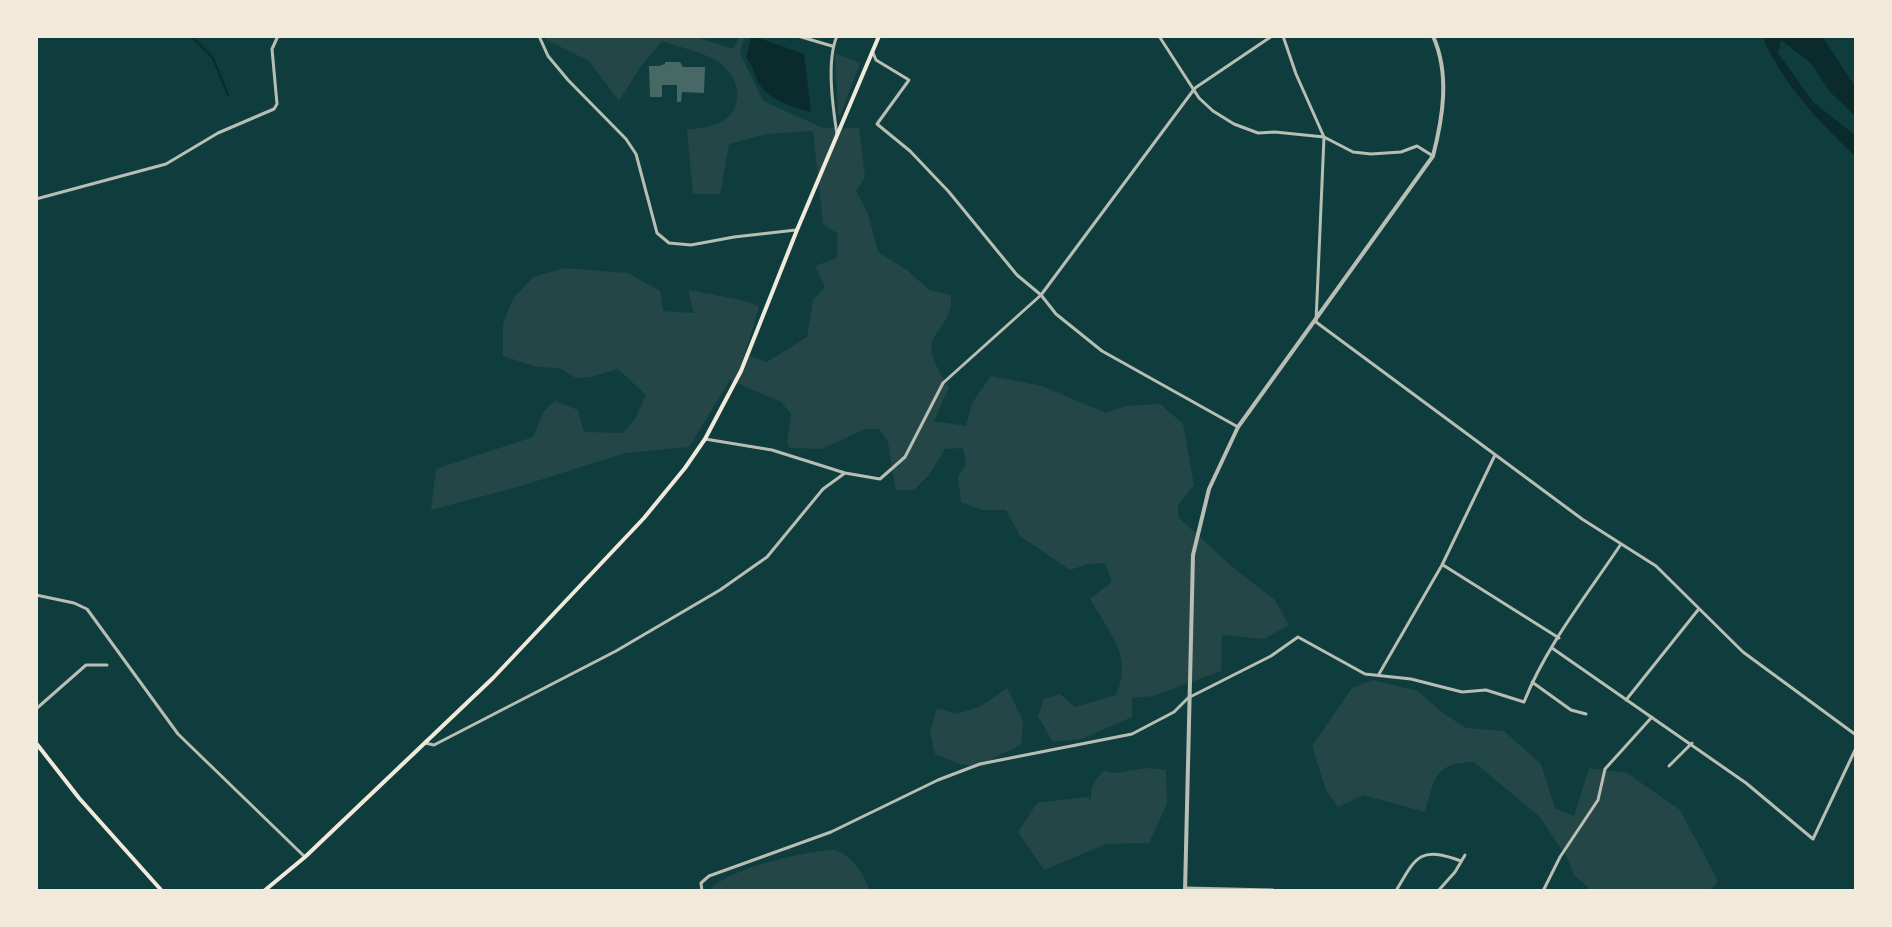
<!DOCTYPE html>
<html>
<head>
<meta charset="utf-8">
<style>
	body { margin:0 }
	#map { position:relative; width:1892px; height:927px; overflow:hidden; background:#0f3d3e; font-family:"Public Sans",sans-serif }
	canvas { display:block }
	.frame { position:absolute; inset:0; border:38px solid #f1e9da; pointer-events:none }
</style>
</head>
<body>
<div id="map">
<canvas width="1892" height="927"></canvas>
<div class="frame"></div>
</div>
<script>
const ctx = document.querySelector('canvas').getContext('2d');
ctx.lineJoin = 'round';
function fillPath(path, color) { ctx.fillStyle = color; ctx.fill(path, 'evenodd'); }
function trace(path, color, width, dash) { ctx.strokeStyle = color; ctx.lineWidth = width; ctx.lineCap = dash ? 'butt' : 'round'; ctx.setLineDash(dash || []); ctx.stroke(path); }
fillPath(new Path2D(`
	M546,36H693L733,49L740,36H745L740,53L763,101L823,128H859L865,177L856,191L868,214L878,252L907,270L929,290L951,295C953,340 908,326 949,387L934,421L966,426L972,403L991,376L1042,386L1106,413L1126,406L1160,404L1183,424L1194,485L1178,505V517L1237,571L1275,600L1289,625L1264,639L1222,635L1221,671L1153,696L1132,698V717L1082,739L1053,742L1038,716L1044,699L1060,694L1075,707L1116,695C1134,656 1109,633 1090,599L1112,582L1105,563L1088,564L1070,570L1020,536L1006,510H982L961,502L958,477L966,464L963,448L945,449L929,475L914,490H896L888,442L879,429H865L822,449L790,448L787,443L791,414L781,402L730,380L689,447L625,453L521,486L431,510L436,469L533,437L544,411L555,401L578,410L584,432L623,433L635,419L646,395L618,369L590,377L576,378L560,368L537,367L503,356V323L513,299L533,277L564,268L628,273L660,291L663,311L694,313L688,290C702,293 751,300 759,307L745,354L767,362L807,337L813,300L825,287L815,266L837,258L838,234L823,224L813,131L767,134L729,144L720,194H693L687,130C699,128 712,128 723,121C747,107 738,71 715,60C699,51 679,47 662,41L641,66L619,101L589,61L547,40Z
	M835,53L860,63L840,116L838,113Z
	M1373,680L1418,691L1443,713L1466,728L1504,731L1541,764L1555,808L1574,816L1589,768L1627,773L1680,810L1718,881L1710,891H1592L1574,875L1568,859L1540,817L1474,762C1434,763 1435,777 1425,812L1363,795L1338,807L1326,790L1312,746L1352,688Z
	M1007,688L1023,721L1021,744C1010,753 992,754 984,767L960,764L935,754L930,732L937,708L957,714L979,707Z
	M1148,768L1166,770L1167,804L1149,843L1106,844L1044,870L1018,832L1037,803L1086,797L1091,800C1090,787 1095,780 1104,771L1115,773Z
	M836,850C855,859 862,872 870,891H709C725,869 808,850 836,850Z`), '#244646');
fillPath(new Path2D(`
	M753,36L804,54L811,112C793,107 766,100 757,80C753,71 753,65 746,58L751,37Z
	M1762,36H1822L1856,88V117L1829,91L1811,63L1781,40L1778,53L1813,102L1856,136V157C1819,122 1782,83 1762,36Z`), '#0a2a2b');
trace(new Path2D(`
	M191,36L213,58L228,95`), '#0a2a2b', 2);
fillPath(new Path2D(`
	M665,62H680L683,67H705L704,93L682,92L681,102H677V85H662V97H650L649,66H659L665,64Z`), '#486865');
trace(new Path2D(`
	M539,36L548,56L568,80L626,139L636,154L657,233L669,243L691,245L734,237L796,230
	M798,36L832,46
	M837,36C826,61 833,108 837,135
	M1159,36L1199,98L1213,111L1234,124L1258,133L1275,132L1324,137L1353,152L1371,154L1401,152L1417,146L1433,156
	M1283,36L1296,74L1324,137L1316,322L1582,519L1656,566L1743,652L1856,735
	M873,53L876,60L909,80L877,124L910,151L949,192L1017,275L1041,295L1056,314L1102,351L1238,427
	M36,199L166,164L218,133L274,109L277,104L272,49L278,36
	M705,439L772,450L845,473L880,479L905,457L943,383L1041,295L1195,88L1272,36
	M1443,565L1559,638
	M36,595L74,603L87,609L178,734L305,857
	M1552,648L1746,783L1813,839L1856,748
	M1379,674L1442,565L1495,455
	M1532,682L1571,710L1586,714
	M1626,700L1698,610
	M36,709L86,665H107
	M425,743L434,745L616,651L720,590L767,557L823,489L845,473
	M1669,766L1692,743
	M1185,888L1273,890
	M702,891L701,883L709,876L831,832L938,780L980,764L1132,734L1174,712L1188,698L1271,656L1298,637L1365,674L1411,679L1462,692L1486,690L1524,702C1546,646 1587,595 1621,544
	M1396,891C1416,856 1420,846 1461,861
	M1438,891L1455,872L1465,855
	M1543,891L1560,857L1598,800L1605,769L1652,717`), '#b8beb3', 3);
trace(new Path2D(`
	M1185,891L1193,555L1209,489L1238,427L1433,156C1443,117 1450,74 1433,36`), '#b8beb3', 4);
trace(new Path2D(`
	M36,743L79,798L162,891
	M264,891L305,857L493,678L644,518L685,468L705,439L741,371L797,230L879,36`), '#f1e9da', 4);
</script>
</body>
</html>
